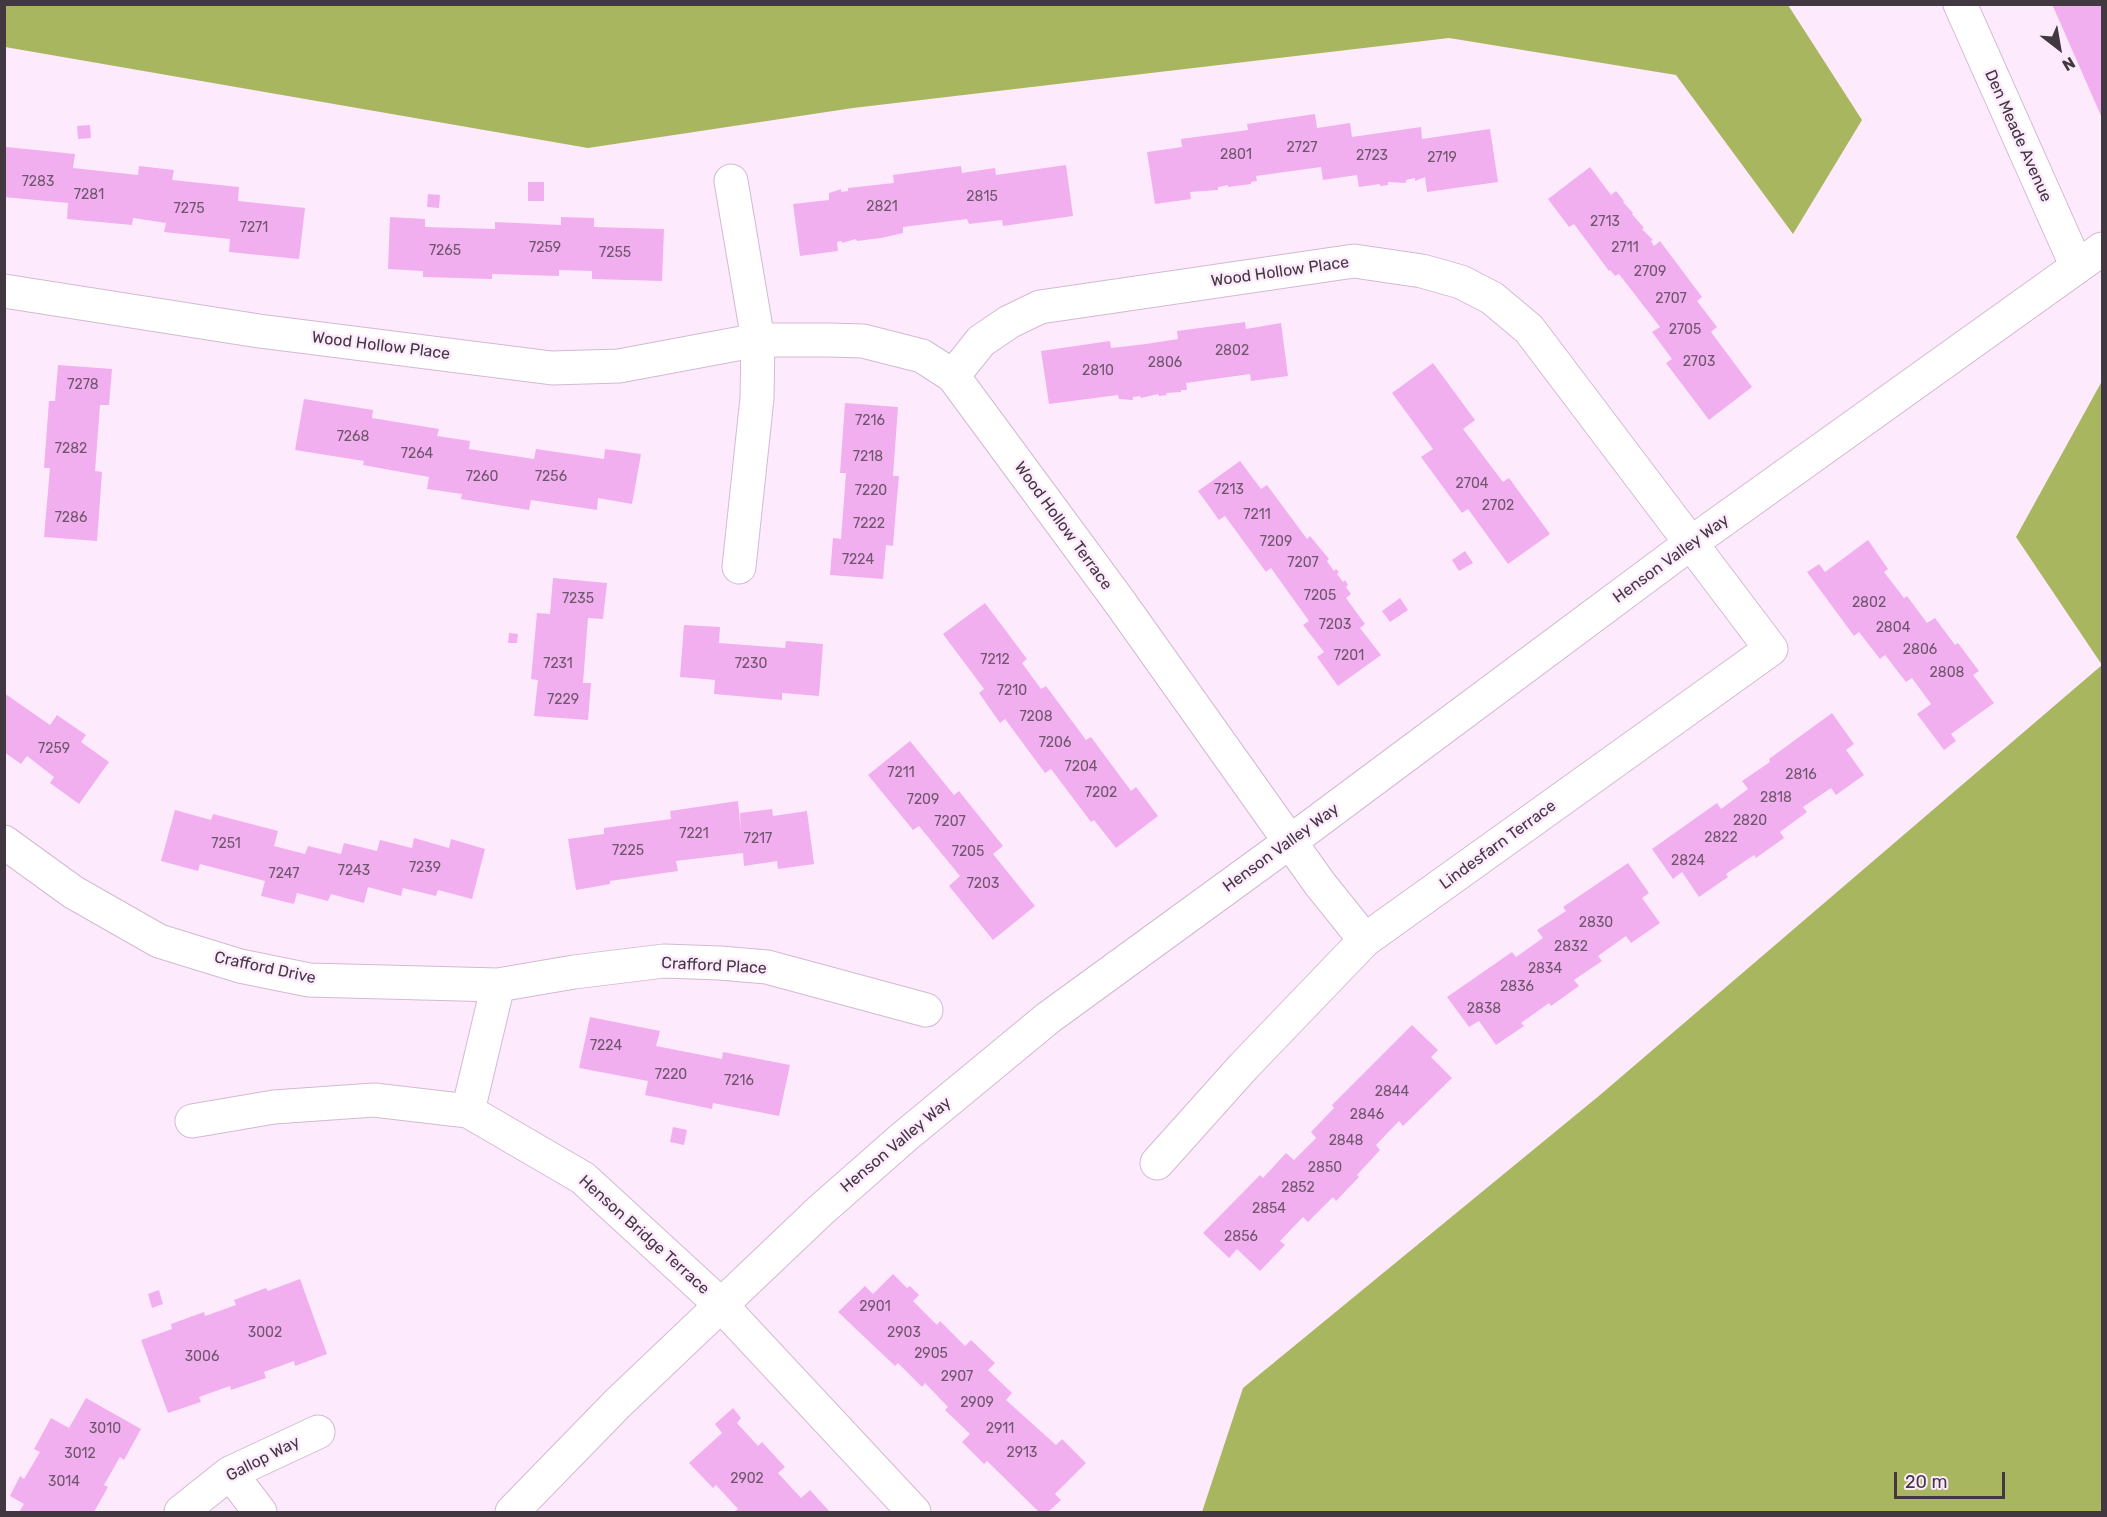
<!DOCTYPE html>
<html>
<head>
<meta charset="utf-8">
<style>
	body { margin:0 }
	#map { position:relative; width:2107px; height:1517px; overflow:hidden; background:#feeafd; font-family:Rubik,sans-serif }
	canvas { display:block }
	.frame { position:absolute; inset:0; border:6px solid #423841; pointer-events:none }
	.north { position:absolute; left:2029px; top:18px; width:60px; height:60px; -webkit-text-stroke:4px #feeafd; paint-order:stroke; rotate:149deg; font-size:16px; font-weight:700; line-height:24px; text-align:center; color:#423841 }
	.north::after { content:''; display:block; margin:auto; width:21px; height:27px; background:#423841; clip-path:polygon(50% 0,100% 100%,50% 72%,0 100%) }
	.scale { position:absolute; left:1894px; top:1472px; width:111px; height:27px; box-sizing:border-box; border:3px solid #423841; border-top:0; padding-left:8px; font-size:18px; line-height:21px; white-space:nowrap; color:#423841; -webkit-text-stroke:4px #feeafd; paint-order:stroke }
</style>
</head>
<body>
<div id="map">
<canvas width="2107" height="1517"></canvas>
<div class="frame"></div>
<div class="north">N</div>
<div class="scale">20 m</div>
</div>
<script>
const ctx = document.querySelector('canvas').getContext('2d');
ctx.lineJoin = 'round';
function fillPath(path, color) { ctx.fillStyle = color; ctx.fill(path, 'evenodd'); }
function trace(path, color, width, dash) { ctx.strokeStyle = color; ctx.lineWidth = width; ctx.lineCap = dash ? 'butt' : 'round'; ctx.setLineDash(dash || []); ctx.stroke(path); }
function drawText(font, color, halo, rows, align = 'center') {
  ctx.font = font + ' Rubik,sans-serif'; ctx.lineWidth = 5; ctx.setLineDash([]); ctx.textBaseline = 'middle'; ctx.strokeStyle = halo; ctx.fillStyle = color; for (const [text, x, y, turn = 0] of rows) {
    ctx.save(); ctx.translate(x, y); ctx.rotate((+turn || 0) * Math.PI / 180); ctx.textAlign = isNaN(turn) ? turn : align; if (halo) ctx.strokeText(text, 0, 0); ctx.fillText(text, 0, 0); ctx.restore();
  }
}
fillPath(new Path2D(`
	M4,5H1788L1862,120L1793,234L1676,75L1449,38L853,108L588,148L5,47Z
	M2102,381V1512H1202L1243,1388L1600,1095L2102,665L2016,537Z`), '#a9b660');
fillPath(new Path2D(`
	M2052,4H2102V118Z
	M1315,114L1317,128L1350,123L1352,137L1421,127L1422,139L1490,129L1498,182L1427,192L1425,177L1415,181V178L1406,180V183L1388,182V185L1380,186V184L1359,187L1357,175L1323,180L1321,167L1256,176L1257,181L1251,182V184L1228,187V185L1218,187V190L1190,192L1191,199L1155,204L1147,152L1182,147L1181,139L1248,130L1247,124Z
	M90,125L91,138L78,139L77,126Z
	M6,147L75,154L73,168L138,175L139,166L174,170L172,180L239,187L238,201L305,208L299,259L229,252L230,239L164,232L166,223L133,218L132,225L67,219L68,203L4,197Z
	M1066,165L1073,216L1003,226L1002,220L969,224L967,219L903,227V233L881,238L857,241L856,239L842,243V241L837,242L838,251L800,256L793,204L829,200V193L841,189V192L848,191V188L894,183L893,175L961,166L962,173L995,168L996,175Z
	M1590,167L1611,195L1616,191L1624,201L1623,202L1633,213L1632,214L1644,228L1642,229L1653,240L1651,241L1654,246L1660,241L1702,297L1697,301L1717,327L1711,332L1752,387L1709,420L1666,363L1672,359L1652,332L1660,327L1619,274L1615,276L1610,270L1609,271L1574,224L1569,227L1548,199Z
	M528,182H544V201H528Z
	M428,194L440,195L439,208L427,207Z
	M390,217L425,219V227L495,229V222L561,225V217L594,218V227L664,229L662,281L592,279V271L559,270V276L492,274V279L423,277V271L388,269Z
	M1245,322L1246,329L1281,323L1288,376L1251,381L1250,374L1186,383L1187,390H1181V392L1166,393L1167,395L1159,396L1158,394L1141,398L1140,396L1133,397V400L1119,399L1118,395L1049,404L1041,351L1110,341L1111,348L1146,344L1178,339L1177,331Z
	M1433,363L1475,420L1463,429L1503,482L1509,478L1550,534L1508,564L1468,509L1462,513L1421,457L1433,449L1392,393Z
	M58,365L112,369L109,405H100L95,471L102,472L97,541L44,537L50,468H44L49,401H55Z
	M304,399L373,410L372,418L439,429L437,436L470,441L469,449L534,459L536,449L604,459L605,449L641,454L632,504L598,498L597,510L531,500L529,510L461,499L462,494L427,489L429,477L363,465L364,461L295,450Z
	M845,403L898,407L893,476H899L896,509L893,546L886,545L883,579L830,575L833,538L841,539L846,473H840Z
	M1240,461L1261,489L1267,485L1307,539L1310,536L1329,559L1327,561L1334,571L1336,569L1339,572L1337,574L1343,582L1345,580L1348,585L1346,587L1351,594L1346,598L1365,624L1360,628L1381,655L1338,686L1317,657L1324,652L1303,625L1309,621L1271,568L1266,572L1225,516L1219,520L1198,491Z
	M1868,540L1888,569L1884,572L1904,598L1907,596L1927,623L1935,618L1955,645L1958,643L1979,671L1973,675L1994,703L1951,734L1956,741L1944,750L1917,714L1931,704L1912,678L1906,682L1885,655L1880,659L1859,632L1854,636L1807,572L1819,564L1825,572Z
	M1465,551L1473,563L1459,571L1452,560Z
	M553,578L607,583L603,619L588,618L583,683H591L588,720L534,716L538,680L531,679L537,613L550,614Z
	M1400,598L1408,610L1390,622L1382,611Z
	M985,603L1027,659L1022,663L1041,689L1046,686L1086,740L1091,737L1131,791L1136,787L1158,816L1116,848L1094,820L1091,822L1051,769L1045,773L1005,719L1000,723L979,693L984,689L943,634Z
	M684,625L720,627L719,643L785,648L786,641L823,644L819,696L782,693V700L714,694L715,680L680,677Z
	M509,633L518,634L517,643H508Z
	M4,693L50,725L57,715L86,735L81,742L109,762L79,804L50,783L54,777L27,756L21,764L4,752Z
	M1832,713L1854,744L1846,750L1864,775L1836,795L1831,788L1803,807L1807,812L1780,832L1784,838L1756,858L1754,855L1726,874L1728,877L1699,897L1682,872L1673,879L1652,849L1717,803L1721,809L1748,789L1742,781L1770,762L1769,759Z
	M910,741L954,795L959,791L1003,846L993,854L1035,906L993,940L949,886L960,876L919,826L913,830L868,775Z
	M738,801L741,833L740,813L772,809L773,816L807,811L814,864L778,869L777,861L744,866L743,853L676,861L678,871L610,881V884L576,890L568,839L604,834V828L671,819L670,811Z
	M175,810L211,820L213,814L278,831L274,846L305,854L308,846L341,854L344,843L377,851L380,840L412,848L414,838L449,848L451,839L485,849L472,899L438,890L436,896L403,888L401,896L368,887L364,903L331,894L328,901L297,893L294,904L261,896L265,881L200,864L198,871L161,861Z
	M1628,863L1649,893L1642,898L1660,923L1631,943L1626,936L1598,956L1602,961L1574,980L1579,986L1551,1006L1549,1003L1521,1023L1524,1026L1496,1045L1479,1021L1469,1027L1447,997L1512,952L1516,957L1543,938L1537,930L1566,911L1563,907Z
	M590,1017L660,1031L656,1046L722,1059L723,1052L790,1065L779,1116L713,1103L712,1109L645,1095L648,1081L579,1068Z
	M1412,1025L1438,1050L1431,1057L1452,1078L1403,1126L1399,1121L1376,1145L1380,1150L1357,1175L1359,1177L1336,1201L1333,1197L1308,1222L1303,1217L1280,1241L1285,1245L1260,1271L1237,1249L1229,1258L1203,1233L1260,1175L1263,1178L1286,1153L1294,1160L1316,1138L1311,1132L1334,1108L1332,1105Z
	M673,1127L687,1130L684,1145L670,1142Z
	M893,1274L907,1288L910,1286L919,1295L913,1301L937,1325L940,1321L965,1346L971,1340L995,1363L988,1370L1012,1393L1006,1400L1056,1445L1062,1439L1086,1463L1055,1494L1061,1500L1048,1512H1039L987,1461L984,1464L962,1442L970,1434L945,1410L948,1407L925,1383L922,1387L898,1363L895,1366L838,1312L865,1286L873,1294Z
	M300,1279L327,1354L295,1366L294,1361L264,1372L266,1378L231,1390L230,1386L199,1397L201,1402L168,1413L141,1340L172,1329L171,1324L204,1312L205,1316L236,1305L234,1300L266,1288L268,1291Z
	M159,1290L163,1304L152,1308L148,1294Z
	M86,1398L141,1429L124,1460L120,1457L104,1485L108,1487L94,1512H19L24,1504L10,1496L20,1476L24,1479L40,1452L34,1449L51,1418L69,1428Z
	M733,1408L741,1418L737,1423L758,1446L762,1442L785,1467L778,1473L801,1498L810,1490L830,1512H734L738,1509L716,1485L713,1488L689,1463L722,1433L715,1424Z`), '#f1afef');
const minor = new Path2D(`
	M1960,4L2077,267
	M731,181L758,340L757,398L739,567
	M4,291L259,331L552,368L619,366L758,340H829L863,341L922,356L953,376L1119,601L1320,884L1365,940
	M953,376L981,341L1009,322L1040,307L1354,261L1422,271L1461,282L1492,298L1529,329L1771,649L1365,940L1244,1066L1157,1163
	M4,842L73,892L159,941L240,966L309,980L498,985L574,972L664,961L720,963L767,967L926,1010
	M468,1111L498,985
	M192,1121L274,1107L374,1100L468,1111L583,1178L720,1304L914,1512
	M230,1473L260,1512
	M181,1512L230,1473L318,1432
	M512,1512L617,1404L821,1210L904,1137L1048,1018L1291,841L1691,543L2102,249`);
trace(minor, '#d2bad1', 35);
trace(minor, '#fff', 33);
drawText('14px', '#6e566c', null, [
	["2727",1302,148],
	["2801",1236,155],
	["2723",1372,156],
	["2719",1442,158],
	["7283",38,182],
	["7281",89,195],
	["2815",982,197],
	["2821",882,207],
	["7275",189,209],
	["2713",1605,222],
	["7271",254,228],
	["7259",545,248],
	["2711",1625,248],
	["7265",445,251],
	["7255",615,253],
	["2709",1650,272],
	["2707",1671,299],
	["2705",1685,330],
	["2802",1232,351],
	["2703",1699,362],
	["2806",1165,363],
	["2810",1098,371],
	["7278",83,385],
	["7216",870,421],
	["7268",353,437],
	["7282",71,449],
	["7264",417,454],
	["7218",868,457],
	["7260",482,477],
	["7256",551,477],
	["2704",1472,484],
	["7213",1229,490],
	["7220",871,491],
	["2702",1498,506],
	["7211",1257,515],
	["7286",71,518],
	["7222",869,524],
	["7209",1276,542],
	["7224",858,560],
	["7207",1303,563],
	["7205",1320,596],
	["7235",578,599],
	["2802",1869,603],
	["7203",1335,625],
	["2804",1893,628],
	["2806",1920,650],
	["7201",1349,656],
	["7212",995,660],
	["7231",558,664],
	["7230",751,664],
	["2808",1947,673],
	["7210",1012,691],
	["7229",563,700],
	["7208",1036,717],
	["7206",1055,743],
	["7259",54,749],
	["7204",1081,767],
	["7211",901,773],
	["2816",1801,775],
	["7202",1101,793],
	["2818",1776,798],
	["7209",923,800],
	["2820",1750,821],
	["7207",950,822],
	["7221",694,834],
	["2822",1721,838],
	["7217",758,839],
	["7251",226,844],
	["7225",628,851],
	["7205",968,852],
	["2824",1688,861],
	["7239",425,868],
	["7243",354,871],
	["7247",284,874],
	["7203",983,884],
	["2830",1596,923],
	["2832",1571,947],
	["2834",1545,969],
	["2836",1517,987],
	["2838",1484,1009],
	["7224",606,1046],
	["7220",671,1075],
	["7216",739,1081],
	["2844",1392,1092],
	["2846",1367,1115],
	["2848",1346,1141],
	["2850",1325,1168],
	["2852",1298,1188],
	["2854",1269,1209],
	["2856",1241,1237],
	["2901",875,1307],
	["3002",265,1333],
	["2903",904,1333],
	["2905",931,1354],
	["3006",202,1357],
	["2907",957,1377],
	["2909",977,1403],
	["3010",105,1429],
	["2911",1000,1429],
	["2913",1022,1453],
	["3012",80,1454],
	["2902",747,1479],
	["3014",64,1482]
]);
drawText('16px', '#423841', '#feeafd', [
	["Den Meade Avenue",2018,136,66],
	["Wood Hollow Place",1280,272,-8],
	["Wood Hollow Place",381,346,7],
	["Wood Hollow Terrace",1063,526,54],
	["Henson Valley Way",1671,559,-36],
	["Lindesfarn Terrace",1498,845,-36],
	["Henson Valley Way",1281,848,-36],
	["Crafford Place",714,966,3],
	["Crafford Drive",265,968,12],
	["Henson Valley Way",896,1145,-40],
	["Henson Bridge Terrace",644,1235,42],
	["Gallop Way",263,1459,-27]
]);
</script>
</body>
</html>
